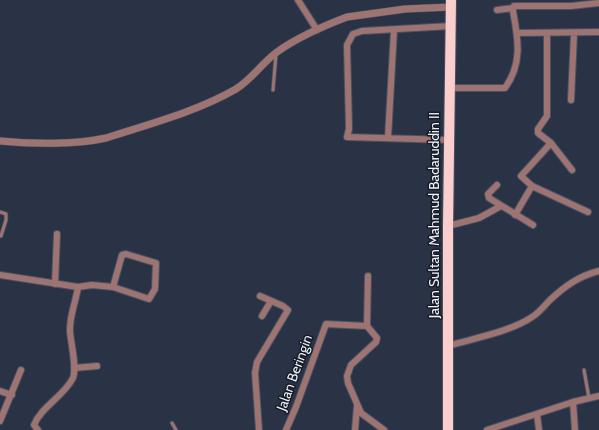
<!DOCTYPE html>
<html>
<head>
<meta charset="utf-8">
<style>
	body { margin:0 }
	canvas { display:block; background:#2a3346 }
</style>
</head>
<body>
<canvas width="599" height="430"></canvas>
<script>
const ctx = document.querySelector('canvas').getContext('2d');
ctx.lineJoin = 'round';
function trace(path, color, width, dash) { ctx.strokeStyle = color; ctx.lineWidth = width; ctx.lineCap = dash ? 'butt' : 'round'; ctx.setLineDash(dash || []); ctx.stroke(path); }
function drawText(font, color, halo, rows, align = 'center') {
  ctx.font = font + ' Cabin,sans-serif'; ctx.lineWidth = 3; ctx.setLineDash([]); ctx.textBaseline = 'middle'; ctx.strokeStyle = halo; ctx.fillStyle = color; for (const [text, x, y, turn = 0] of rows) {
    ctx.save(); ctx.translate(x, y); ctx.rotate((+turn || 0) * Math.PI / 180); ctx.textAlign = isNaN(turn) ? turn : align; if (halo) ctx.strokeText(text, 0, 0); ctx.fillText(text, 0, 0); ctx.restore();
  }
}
const service = new Path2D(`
	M273,90L276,54
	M0,212L6,214V220L1,236
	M584,370L589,398
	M172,423L176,430`);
const minor = new Path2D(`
	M298,0L317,30
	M497,10L513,8
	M517,33L599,32
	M547,34V116L538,129V133L551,143
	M450,88H505C523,63 518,39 513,11L514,6H571L599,3
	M571,100L574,34
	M388,138L394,30
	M449,140L347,137L349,129L347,45L353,34L362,31L451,26
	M572,170L551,143L521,176L532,186L588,212
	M497,185L488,194L489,198L533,225
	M515,215L532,186
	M448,226L479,218L501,206
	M0,275L78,287L92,285L113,287L149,299L155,289L156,263L126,254L122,255L113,287
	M55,284L57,234
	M262,316L271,301
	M367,326L368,276
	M448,346C474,338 510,332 532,317C539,313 544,306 550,300C565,286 579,276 599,271
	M74,368L97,366
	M0,391L12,395
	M573,402L575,430
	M537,414L539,430
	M0,421L21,370
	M38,430L34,425C41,407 64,396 73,378C77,368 71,343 70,332C69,316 76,302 78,287
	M259,430L255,373L257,362L288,310L283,306L260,296
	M286,430L296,407L326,324L367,326L377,338L376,342L351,365L347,376L348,383L361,413L384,430
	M355,430L357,406
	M487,430L573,402L599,396`);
const tertiary = new Path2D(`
	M0,141C31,144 75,145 106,138C149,124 196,112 236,89C252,79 262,63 277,52C295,39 326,25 347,17L405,9L451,7`);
const trunk = new Path2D(`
	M448,430V226L451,0`);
trace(service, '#495163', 4.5);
trace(minor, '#495163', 8);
trace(tertiary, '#495163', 8);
trace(trunk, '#495163', 12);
trace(service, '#9d7471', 3);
trace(minor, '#9d7471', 6);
trace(tertiary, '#9d7471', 7);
trace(trunk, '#facecc', 10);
drawText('14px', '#e9effb', '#171b23', [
	["Jalan Sultan Mahmud Badaruddin II",435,215,-90],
	["Jalan Beringin",295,373,-70]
]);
</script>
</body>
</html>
